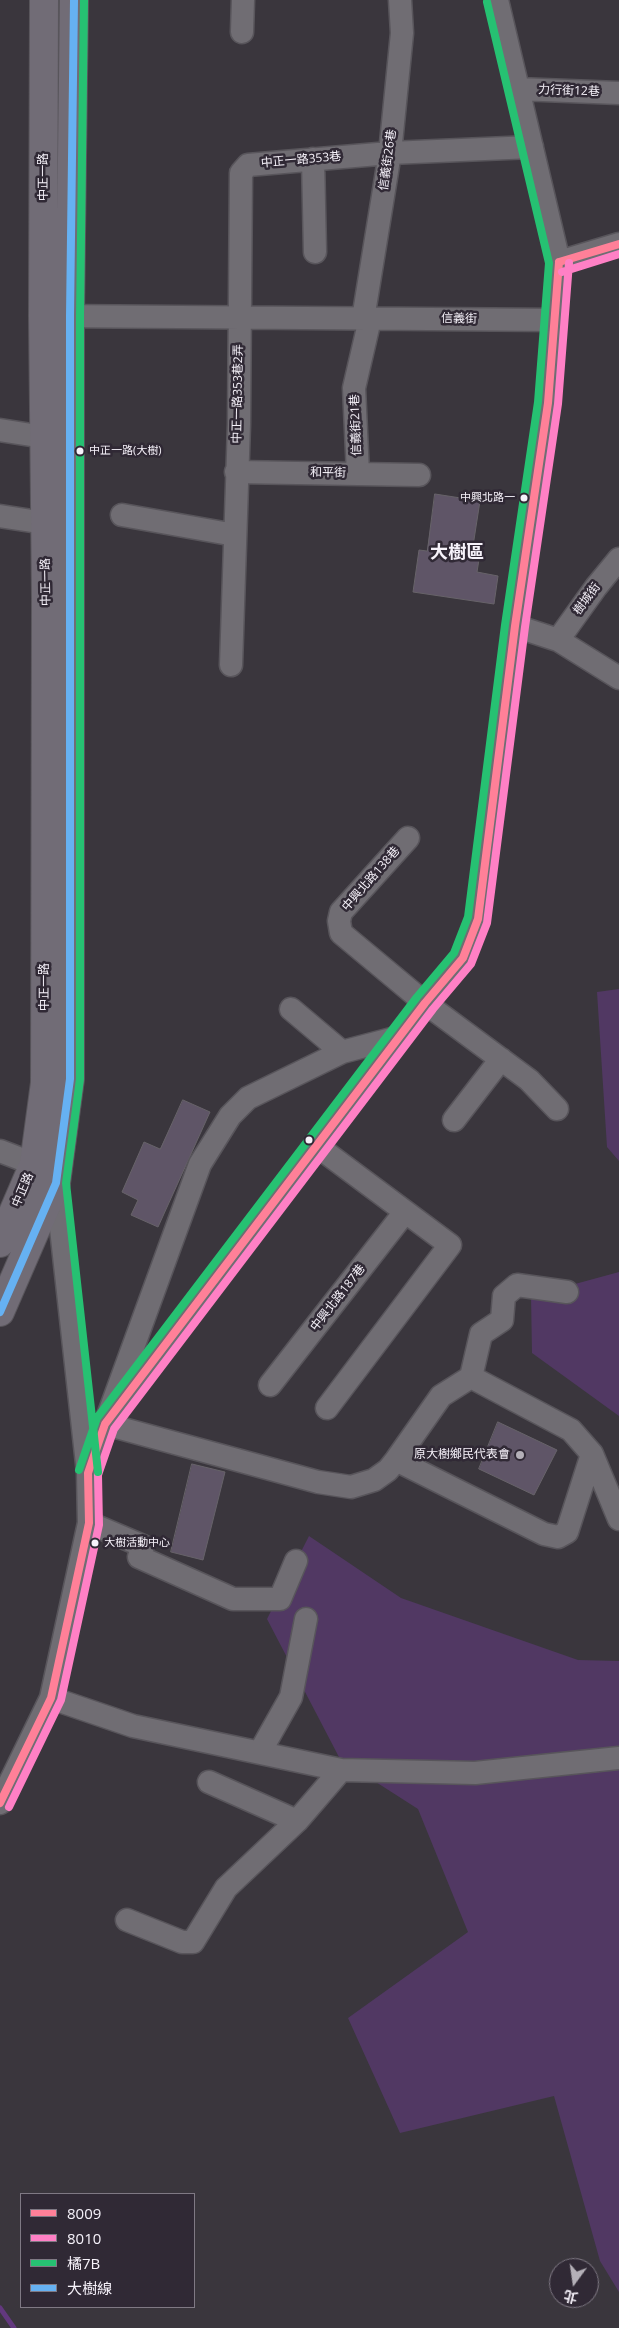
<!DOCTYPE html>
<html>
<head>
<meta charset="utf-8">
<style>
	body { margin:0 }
	#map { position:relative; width:619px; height:2328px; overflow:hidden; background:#3a363d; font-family:"Open Sans","Noto Sans TC",sans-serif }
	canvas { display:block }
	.legend { position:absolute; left:20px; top:2193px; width:175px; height:115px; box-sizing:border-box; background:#302935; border:1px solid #7f7984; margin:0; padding:6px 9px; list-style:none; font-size:15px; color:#f6f2fa }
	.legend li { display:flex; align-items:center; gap:10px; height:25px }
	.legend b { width:25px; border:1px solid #7f7984 }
	.north { position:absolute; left:549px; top:2258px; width:50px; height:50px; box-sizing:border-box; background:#302935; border:1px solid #7f7984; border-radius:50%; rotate:194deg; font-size:14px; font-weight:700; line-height:20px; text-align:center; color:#f6f2fa }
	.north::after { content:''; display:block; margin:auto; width:18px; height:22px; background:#b4b0b8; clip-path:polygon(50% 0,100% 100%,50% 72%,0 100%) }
</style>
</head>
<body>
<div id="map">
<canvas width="619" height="2328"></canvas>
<ul class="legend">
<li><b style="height:6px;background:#ff8098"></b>8009</li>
<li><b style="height:6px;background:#ff80c5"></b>8010</li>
<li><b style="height:6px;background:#26c172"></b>橘7B</li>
<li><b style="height:6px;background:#66b1f2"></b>大樹線</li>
</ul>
<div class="north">北</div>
</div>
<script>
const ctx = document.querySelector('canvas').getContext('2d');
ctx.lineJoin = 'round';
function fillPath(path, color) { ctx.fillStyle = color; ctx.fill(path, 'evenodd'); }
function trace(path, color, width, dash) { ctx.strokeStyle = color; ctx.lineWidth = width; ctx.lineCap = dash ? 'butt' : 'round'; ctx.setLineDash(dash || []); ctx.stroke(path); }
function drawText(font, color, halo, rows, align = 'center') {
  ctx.font = font + ' "Open Sans","Noto Sans TC",sans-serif'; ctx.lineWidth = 5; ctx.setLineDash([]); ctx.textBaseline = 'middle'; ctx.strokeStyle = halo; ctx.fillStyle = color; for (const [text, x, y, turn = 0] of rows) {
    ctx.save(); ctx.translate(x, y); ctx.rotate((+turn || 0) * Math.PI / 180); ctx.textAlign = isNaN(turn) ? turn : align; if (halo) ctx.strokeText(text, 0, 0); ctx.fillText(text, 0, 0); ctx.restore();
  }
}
fillPath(new Path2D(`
	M619,989V1161L607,1147L597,992Z
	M619,1272V1416L532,1353L531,1296Z
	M309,1536L401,1598L578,1660L619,1661V2292L600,2261L554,2096L400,2133L348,2018L468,1932L418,1809L340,1759L267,1619Z`), '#513863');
trace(new Path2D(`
	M0,2308L14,2328`), '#62387e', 5);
const building = new Path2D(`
	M435,494L480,501L473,546L481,547L477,572L498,576L494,604L413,592L419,550L427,551Z
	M183,1100L210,1112L158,1227L131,1215L138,1200L122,1192L144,1142L160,1149Z
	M498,1422L557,1450L534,1495L479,1469Z
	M192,1464L225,1472L203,1560L171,1552Z`);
fillPath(building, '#5f5567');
trace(building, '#676369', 1);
const minor = new Path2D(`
	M242,32L243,0
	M518,89L619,93
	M313,159L315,252
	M559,262L619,244
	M54,316L555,320
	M363,319L390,153L402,33L400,0
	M0,430L44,437
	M236,472L419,475
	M358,474L354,388L370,319
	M122,515L235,535
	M0,516L45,523
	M515,626L558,640L619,678
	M558,640L596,587L619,559
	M231,665L239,424L241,173L248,165L390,153L532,147
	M408,838L341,912L339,921L341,933L425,1003L529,1080L557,1109
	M291,1009L342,1052
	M399,1037L342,1052L248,1098L230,1116L200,1164L105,1424L318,1482L351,1487L374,1480L388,1470L396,1460L441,1396L471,1377L571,1430L592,1454L619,1519
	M454,1120L501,1059
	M317,1146L450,1245L327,1408
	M0,1151L34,1164L56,1183L88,1473L89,1523L51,1698L0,1803
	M471,1377L481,1334L502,1320L504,1296L517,1285L567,1292
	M270,1385L405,1212
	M396,1460L544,1534L558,1537L567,1532L592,1454
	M88,1473L105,1424L425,1003L463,958L478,919L515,626L548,403L559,262L497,0
	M89,1523L143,1546L139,1557L233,1599H280L296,1561
	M51,1698L133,1726L341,1770L475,1773L619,1758
	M260,1752L291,1697L306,1619
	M209,1782L297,1821
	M127,1920L182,1942H193L226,1888L297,1821L341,1770`);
const major = new Path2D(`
	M0,1243L34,1164L45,1083L46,599L43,316L44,0
	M0,1312L56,1183L70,1079V316L74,0`);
trace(minor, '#58555b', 25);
trace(major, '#58555b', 30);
trace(minor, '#706d73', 22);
trace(major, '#716c76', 28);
trace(new Path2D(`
	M559,262L619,244
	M0,1803L51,1698L89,1523L88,1473L105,1424L425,1003L463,958L478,919L515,626L548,403L559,262`), '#ff8098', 8);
trace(new Path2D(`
	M562,272L619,254
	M9,1807L61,1700L99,1525L98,1475L114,1429L433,1009L471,964L487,923L525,627L558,404L569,263`), '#ff80c5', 8);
trace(new Path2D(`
	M84,0L80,316V1079L66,1183L98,1472
	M79,1470L97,1418L417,997L454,953L468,917L505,625L538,402L549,263L487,2`), '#26c172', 8);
trace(new Path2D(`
	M0,1312L56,1183L70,1079V316L74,0`), '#66b1f2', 8);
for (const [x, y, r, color] of [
	[80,451,4.5,"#f6f2fa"],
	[524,498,4.5,"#f6f2fa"],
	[309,1140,4.5,"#f6f2fa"],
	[520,1455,5,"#b4b0b8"],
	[95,1543,4.5,"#f6f2fa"]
]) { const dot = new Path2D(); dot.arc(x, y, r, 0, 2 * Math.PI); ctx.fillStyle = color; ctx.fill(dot); trace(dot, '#302935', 2); }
drawText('11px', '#f6f2fa', '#302935', [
	["中正一路(大樹)",89,451],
	["中興北路一",515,498,"right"],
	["大樹活動中心",104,1543]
], 'left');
drawText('12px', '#f6f2fa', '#302935', [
	["力行街12巷",569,91,2],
	["中正一路353巷",301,160,-5],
	["信義街26巷",388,160,-82],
	["中正一路",44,177,-90],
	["信義街",459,319,1],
	["中正一路353巷2弄",238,394,-89],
	["信義街21巷",356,425,-92],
	["和平街",328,473,1],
	["中正一路",46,582,-91],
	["樹城街",587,599,-53],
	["中興北路138巷",371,879,-49],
	["中正一路",45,987,-90],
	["中正路",23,1190,-67],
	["中興北路187巷",338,1298,-52]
]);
drawText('12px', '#f6f2fa', '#302935', [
	["原大樹鄉民代表會",510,1455]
], 'right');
drawText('bold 18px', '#f6f2fa', '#302935', [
	["大樹區",457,553]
]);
</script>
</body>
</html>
